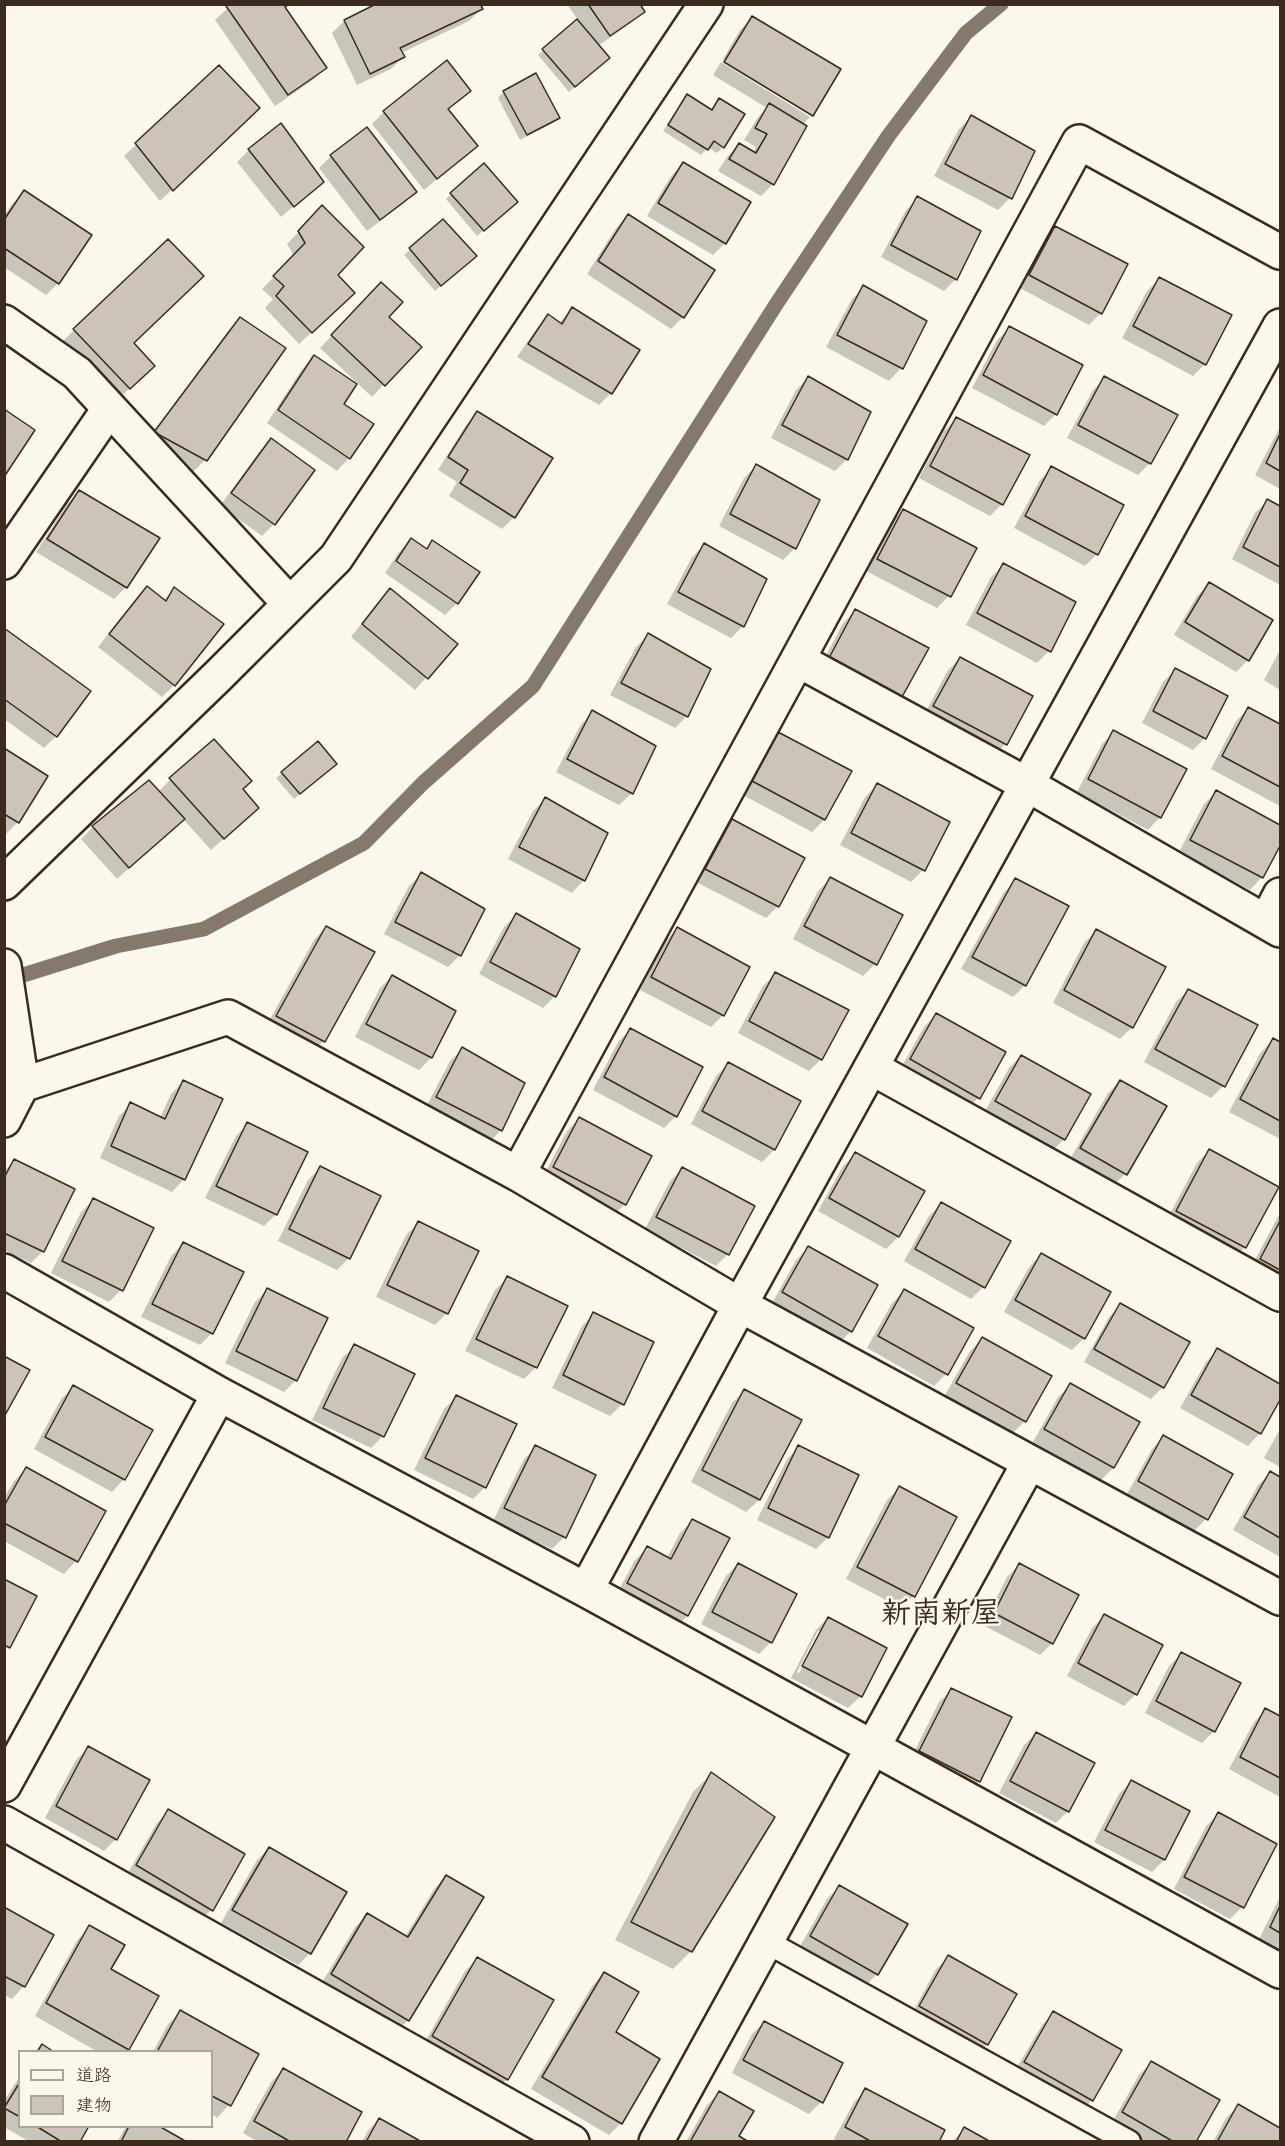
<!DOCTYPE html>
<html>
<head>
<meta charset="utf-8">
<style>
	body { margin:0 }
	#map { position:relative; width:1285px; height:2146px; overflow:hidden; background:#fbf7ec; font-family:"Indie Flower","Klee One",sans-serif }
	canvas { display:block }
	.frame { position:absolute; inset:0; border:6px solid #3b2a1e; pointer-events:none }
	.legend { position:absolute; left:18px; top:2050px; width:195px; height:78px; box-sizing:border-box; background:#fbf7ec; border:2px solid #aea59a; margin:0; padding:8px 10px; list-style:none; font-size:18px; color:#3b2a1e }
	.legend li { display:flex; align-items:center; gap:12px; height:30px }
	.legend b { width:30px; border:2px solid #aea59a }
</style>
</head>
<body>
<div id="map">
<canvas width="1285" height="2146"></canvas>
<div class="frame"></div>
<ul class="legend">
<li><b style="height:8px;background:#fbf7ec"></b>道路</li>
<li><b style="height:16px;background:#ccc4b9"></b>建物</li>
</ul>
</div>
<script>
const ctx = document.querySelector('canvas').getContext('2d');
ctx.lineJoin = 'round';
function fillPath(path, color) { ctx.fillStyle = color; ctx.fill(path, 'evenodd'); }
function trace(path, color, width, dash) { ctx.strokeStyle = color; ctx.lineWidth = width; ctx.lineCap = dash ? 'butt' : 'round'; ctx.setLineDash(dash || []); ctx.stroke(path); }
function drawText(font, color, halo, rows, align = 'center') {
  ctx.font = font + ' "Indie Flower","Klee One",sans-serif'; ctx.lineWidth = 5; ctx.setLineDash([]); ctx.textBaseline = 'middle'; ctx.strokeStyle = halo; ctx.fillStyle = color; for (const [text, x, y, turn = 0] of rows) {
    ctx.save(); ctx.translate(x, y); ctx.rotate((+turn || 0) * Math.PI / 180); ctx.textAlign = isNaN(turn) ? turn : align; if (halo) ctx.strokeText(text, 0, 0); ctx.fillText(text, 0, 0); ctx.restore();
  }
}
fillPath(new Path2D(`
	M232,4H290L285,10L325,68L313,80L275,106L215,20Z
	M380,4L481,9L469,21L401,53L403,57L391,69L357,85L332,33L344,21Z
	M567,4H638L643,11L631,23L598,46L602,63L569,92L538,55L578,20Z
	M752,18L839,70L810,117V113L723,59L740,30Z
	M721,62L810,117L802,125L773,184L761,196L718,171L727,157L739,145L753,153L756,147L744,140L758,117L767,108L713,75Z
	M219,67L246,120L160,201L124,156Z
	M536,75L558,117L553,123L520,140L498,98L504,92Z
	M469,91L447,111L476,146L424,190L372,124L384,112Z
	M687,96L710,111L719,100L723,147L717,153L708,147L701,155L663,131Z
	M971,117L1010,198L998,210L934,176L959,129Z
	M367,129L415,192L403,204L367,231L319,168L331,156Z
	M249,150L322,182L281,217L237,162Z
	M683,164L725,243L713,255L647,216L671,176Z
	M24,192L58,283L46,295L4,267V216L12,204Z
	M451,194L510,207L477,236L446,199Z
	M918,198L956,279L944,291L881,257L906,210Z
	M322,207L341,305L299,344L265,308L273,299L262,289L294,256L287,244Z
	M628,216L683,317L671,329L587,274L616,228Z
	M443,221L469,262L435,291L404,255Z
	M1055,228L1101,313L1089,325L1018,287L1043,240Z
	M1159,279L1205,364L1193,376L1122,338L1147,291Z
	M864,287L925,322L901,368L889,381L826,347L852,299Z
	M369,296L387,317L419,347L372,397L320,348Z
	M572,309L611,393L599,405L517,357L537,328L549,316L559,323Z
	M240,319L284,349L205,460L193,472L144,445L228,331Z
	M1010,328L1056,414L1044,426L972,388L997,340Z
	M74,330L132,343L141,378L117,400L62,342Z
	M314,357L342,405L349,458L337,471L267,423L302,369Z
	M808,378L847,459L835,471L771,438L796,390Z
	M1105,378L1150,463L1138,475L1067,438L1093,390Z
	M478,413L514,517L502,529L449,496L457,482L438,470L466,425Z
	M956,419L1002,504L990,516L919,478L944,431Z
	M1280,427V489L1255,475Z
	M271,440L274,524L262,536L220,506L259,452Z
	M756,466L795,548L783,560L719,526L744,478Z
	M1052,468L1097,554L1085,566L1014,528L1040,480Z
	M79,492L126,587L114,599L36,552L67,504Z
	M1267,501L1280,507V585L1232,559L1255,513Z
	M903,510L949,596L937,608L866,571L891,523Z
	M411,540L425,549L432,542L457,603L445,615L385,573L399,552Z
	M704,545L743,626L731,638L667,604L692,557Z
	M1003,565L1049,651L1037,663L966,625L991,577Z
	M1209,584L1248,660L1236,672L1174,635L1197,596Z
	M147,588L163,601L174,589V685L162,697L98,647L135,600Z
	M390,590L456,644L415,690L351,637L378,602Z
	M855,611L901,696L889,708L818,671L843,623Z
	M4,630L56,736L44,748L4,719Z
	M648,635L687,716L675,728L610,695L636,647Z
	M1280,650V690L1264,680Z
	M960,658L1005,744L993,756L922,719L948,670Z
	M1175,670L1205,738L1193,750L1142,723L1163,682Z
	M1248,709L1280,726V806L1211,769L1236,721Z
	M593,712L632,793L619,805L556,772L581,724Z
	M1114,732L1185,769L1160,817L1148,830L1077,792L1102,744Z
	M778,734L850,771L824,820L812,832L741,794L766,746Z
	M4,750L18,822L6,834L4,833Z
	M329,770L294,799L276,778L282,773Z
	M171,779L241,790L245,820L211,850L183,819L117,879L81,839L93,827L158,792Z
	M877,785L948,823L923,870L911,882L840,845L865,797Z
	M1216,792L1280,826V842L1262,877L1250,890L1179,852L1204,804Z
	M545,799L606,834L584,880L572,893L508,859L533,811Z
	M732,821L778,906L766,918L694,881L720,833Z
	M421,874L460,955L448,967L384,934L409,886Z
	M830,879L901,916L875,964L863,976L793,939L818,891Z
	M1016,880L1025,985L1013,997L961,969L1004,892Z
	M516,915L555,996L543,1008L479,974L504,927Z
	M326,927L373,953L324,1041L311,1053L265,1028L314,940Z
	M677,929L723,1015L711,1027L640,990L665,941Z
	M1096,931L1132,1027L1120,1039L1053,1003L1084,943Z
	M775,974L821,1059L809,1071L738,1033L763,986Z
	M392,976L431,1058L419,1070L355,1037L380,988Z
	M1188,990L1256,1026L1223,1086L1211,1098L1144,1062L1176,1002Z
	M936,1014L978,1098L966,1110L899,1071L924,1027Z
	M630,1030L676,1116L664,1128L593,1090L618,1042Z
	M1273,1040L1280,1044V1139L1229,1112L1261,1052Z
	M462,1049L523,1084L501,1130L489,1143L425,1109L450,1061Z
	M1021,1056L1064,1139L1052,1151L984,1113L1009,1068Z
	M728,1064L799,1101L774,1150L762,1162L691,1124L716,1076Z
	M1120,1081L1165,1106L1125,1174L1113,1186L1069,1161L1108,1093Z
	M183,1082L184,1179L172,1192L100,1158L119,1116L131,1104L160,1118L171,1094Z
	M579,1119L625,1204L613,1216L542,1179L567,1131Z
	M248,1124L276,1214L264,1226L205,1198L236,1136Z
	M1209,1151L1245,1247L1233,1259L1165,1223L1197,1163Z
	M855,1154L923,1192L898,1237L886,1249L818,1211L843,1166Z
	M14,1161L43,1251L31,1263L4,1250V1171Z
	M320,1168L349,1258L337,1270L278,1241L308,1180Z
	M682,1169L728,1254L716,1266L645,1229L670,1181Z
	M93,1200L121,1290L109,1302L51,1273L81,1212Z
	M941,1204L1009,1242L983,1287L971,1299L904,1261L929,1216Z
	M1280,1213V1288L1249,1271Z
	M418,1223L447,1313L435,1325L376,1297L406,1235Z
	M183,1244L212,1333L200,1345L141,1317L171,1256Z
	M808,1248L851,1331L839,1343L771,1305L796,1260Z
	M1041,1255L1084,1338L1072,1350L1004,1312L1029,1267Z
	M507,1278L536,1367L524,1379L465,1351L495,1290Z
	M267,1290L296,1380L284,1392L225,1363L255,1302Z
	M904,1291L946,1374L934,1386L867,1348L892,1303Z
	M1121,1305L1163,1387L1151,1399L1084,1362L1109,1317Z
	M594,1314L622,1404L610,1416L552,1388L582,1326Z
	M982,1339L1025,1421L1013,1433L945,1395L970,1351Z
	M355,1346L383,1436L371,1448L312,1420L342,1358Z
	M1218,1350L1280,1385V1397L1260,1433L1248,1446L1180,1408L1206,1362Z
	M1070,1385L1138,1423L1113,1468L1101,1480L1033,1442L1058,1397Z
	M73,1387L151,1430L124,1479L112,1492L34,1449L61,1399Z
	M744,1391L800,1421L759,1500L746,1512L691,1482L732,1403Z
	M456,1397L485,1487L473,1499L414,1470L444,1409Z
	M1280,1429V1467L1264,1458Z
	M1164,1437L1231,1474L1206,1519L1194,1531L1127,1494L1152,1449Z
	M536,1447L564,1537L552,1549L493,1521L524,1459Z
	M799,1447L828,1537L816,1549L757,1520L787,1459Z
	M26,1469L104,1512L76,1561L64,1574L4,1541V1498L14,1481Z
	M1270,1473L1280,1479V1557L1233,1530L1258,1485Z
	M899,1488L955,1517L913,1596L901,1608L846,1579L887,1500Z
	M692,1521L728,1539L687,1616L675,1628L616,1595L635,1560L647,1548L667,1558L680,1533Z
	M738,1564L771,1642L759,1654L701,1624L726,1576Z
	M1019,1565L1052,1643L1040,1655L983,1625L1007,1577Z
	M1104,1616L1136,1694L1124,1706L1067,1676L1092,1628Z
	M828,1618L861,1696L848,1708L791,1678L816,1630ZM818,1631H822L799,1673L797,1672Z
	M1181,1654L1214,1731L1202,1743L1145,1713L1169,1666Z
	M951,1690L979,1781L967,1793L908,1764L939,1702Z
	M1266,1710L1280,1718V1797L1229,1769L1254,1722Z
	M1036,1733L1068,1811L1056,1823L999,1793L1024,1745Z
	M88,1748L116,1839L104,1851L45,1818L76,1760Z
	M711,1774L691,1951L673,1969L615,1940L693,1792Z
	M1131,1782L1188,1812L1164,1860L1152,1872L1094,1842L1119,1794Z
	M169,1811L211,1910L199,1922L125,1878L157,1823Z
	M1219,1814L1242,1907L1230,1919L1174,1889L1206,1826Z
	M269,1848L310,1953L298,1965L221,1923L257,1860Z
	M446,1876L408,2020L396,2032L320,1986L355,1927L367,1915L405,1937L434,1889Z
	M839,1887L877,1974L865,1986L799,1948L827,1899Z
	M1280,1897V1951L1259,1939Z
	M4,1909L52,1935L24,1986L12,1999L4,1995Z
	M90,1927L109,1970L157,1997L126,2052H98L35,2016L78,1939Z
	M949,1957L987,2044L975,2056L909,2019L936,1969Z
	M477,1959L507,2079L495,2091L421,2049L465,1971Z
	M604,1974L614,2033L621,2123L609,2135L531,2089L592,1986Z
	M180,2012L257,2055L229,2105L217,2118L212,2114V2052H153L168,2024Z
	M1054,2013L1120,2051L1092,2100L1080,2112L1013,2074L1042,2025Z
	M764,2022L821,2102L809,2114L732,2073L752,2034Z
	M1151,2063L1194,2142H1141L1111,2124L1139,2075Z
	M283,2070L344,2142H258L243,2133L271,2082Z
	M20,2076V2126H88L79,2142H30L4,2127V2101Z
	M866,2090L937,2142H838L834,2139L854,2102Z
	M719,2093L737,2136L746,2142H686L707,2105Z
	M1238,2106L1280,2130V2142H1213L1226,2118Z
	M379,2119L419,2142H362L367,2132Z
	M126,2126H156L183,2142H117Z
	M964,2129L988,2142H952Z`), '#0003');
trace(new Path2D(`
	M4,981L116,946L204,929L364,843L423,783L533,686L777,303L889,135L966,33L1001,4`), '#85796d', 15);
const building = new Path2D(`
	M229,4H289L285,7L327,68L288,95L226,6Z
	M376,4H480L483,9L400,48L405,57L370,74L344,20Z
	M588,4H640L645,12L610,36Z
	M752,16L841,69L813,116L724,62Z
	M577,19L610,58L575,87L542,49Z
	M447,60L471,91L448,109L478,146L437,179L383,111Z
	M219,65L260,108L173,191L135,143Z
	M536,73L560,118L527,135L503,91Z
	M687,94L712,110L719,98L745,114L724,148L714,141L708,150L668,125Z
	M769,103L807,126L774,185L729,159L739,143L756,153L767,134L755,128Z
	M971,115L1035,151L1012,199L945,164Z
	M281,123L324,182L294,207L248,149Z
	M367,127L417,192L380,220L330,155Z
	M683,162L751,202L726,244L658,203Z
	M484,163L518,202L484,231L450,193Z
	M24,190L92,235L59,284L4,248V220Z
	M917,196L981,231L957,280L891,245Z
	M322,205L364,247L338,275L355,293L312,333L276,296L284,286L273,276L305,243L298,231Z
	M628,214L715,270L684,318L598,261Z
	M443,219L477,256L441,286L409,248Z
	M1055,226L1128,264L1102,314L1029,275Z
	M168,239L204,276L134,343L155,366L130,389L73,329Z
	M1159,277L1232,315L1206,365L1133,326Z
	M381,282L403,302L389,317L422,347L385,386L331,335Z
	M863,285L927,321L903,369L837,335Z
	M572,307L640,350L612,394L528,344L548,314L562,324Z
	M240,317L286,348L207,461L154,432Z
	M1009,326L1083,365L1057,415L983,375Z
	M314,355L357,384L344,404L374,424L350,459L278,410Z
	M808,376L871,412L848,460L782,425Z
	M1104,376L1178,415L1151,464L1078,425Z
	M4,409L35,430L4,477Z
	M477,411L553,458L515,518L460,483L468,470L448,457Z
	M956,417L1030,455L1003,505L930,466Z
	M1280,434V471L1266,463Z
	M271,438L315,470L275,525L231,493Z
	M756,464L820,500L796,549L730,514Z
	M1051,466L1124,505L1098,555L1025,516Z
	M79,490L160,538L127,588L47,539Z
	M1267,499L1280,506V567L1243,547Z
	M903,509L977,548L951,597L877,559Z
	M411,538L427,549L432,540L480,572L458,604L396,561Z
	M704,543L767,579L744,627L678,592Z
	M1003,563L1076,602L1051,652L977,613Z
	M1209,582L1273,620L1249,661L1185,622Z
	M147,586L166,601L174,587L224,624L175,686L109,634Z
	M390,588L458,644L428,679L362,624Z
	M855,609L929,648L902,697L829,658Z
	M4,628L91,691L57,737L4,699Z
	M648,633L711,669L688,717L621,683Z
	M960,657L1033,696L1007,745L933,706Z
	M1175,668L1228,696L1206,739L1153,711Z
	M1248,707L1280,724V787L1222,756Z
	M592,710L656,746L633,794L567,759Z
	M1113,730L1187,769L1161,818L1088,779Z
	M778,732L852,771L825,820L752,781Z
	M214,739L252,781L243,789L259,808L224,839L169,778Z
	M318,741L337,764L300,794L281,772Z
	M4,748L48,776L19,823L4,814Z
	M149,780L185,819L129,868L92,826Z
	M877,783L950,822L925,871L851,833Z
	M1216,790L1280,825V846L1263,878L1190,840Z
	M545,797L608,833L585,881L519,847Z
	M732,819L805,858L779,907L705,869Z
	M421,872L485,909L461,956L395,922Z
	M830,877L903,915L877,965L804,926Z
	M1015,878L1069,906L1026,986L972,957Z
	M516,913L580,949L556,997L490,962Z
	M326,926L375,952L325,1042L276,1016Z
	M677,927L750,967L724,1016L651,977Z
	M1096,929L1166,967L1133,1028L1064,990Z
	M775,972L849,1010L822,1060L749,1021Z
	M392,975L456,1011L432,1058L366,1024Z
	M1188,989L1258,1025L1225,1087L1155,1049Z
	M936,1013L1006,1052L980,1099L910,1059Z
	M630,1028L703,1067L677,1117L604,1077Z
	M1273,1038L1280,1042V1121L1240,1099Z
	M462,1047L525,1083L502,1131L436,1097Z
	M1021,1055L1091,1094L1065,1140L995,1101Z
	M728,1062L801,1101L775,1150L702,1111Z
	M183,1080L223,1099L185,1180L111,1146L130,1102L165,1119Z
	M1120,1080L1167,1106L1127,1175L1080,1148Z
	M579,1117L652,1156L626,1205L553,1167Z
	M247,1122L308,1152L277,1215L216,1186Z
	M1209,1149L1279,1187L1246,1248L1176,1211Z
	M855,1152L925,1191L899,1237L829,1198Z
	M14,1159L75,1189L44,1252L4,1233V1178Z
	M320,1166L381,1196L350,1259L289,1229Z
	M682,1167L755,1206L729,1255L656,1217Z
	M93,1198L154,1228L123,1291L62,1261Z
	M941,1202L1011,1241L985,1288L915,1249Z
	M418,1221L479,1251L448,1314L387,1285Z
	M1280,1221V1270L1260,1259Z
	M183,1242L244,1272L213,1334L152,1304Z
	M808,1246L878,1285L852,1332L782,1292Z
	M1041,1253L1111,1292L1085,1339L1015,1300Z
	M507,1276L568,1306L537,1368L476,1339Z
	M267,1288L328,1318L297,1381L236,1351Z
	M904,1289L974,1328L948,1375L878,1336Z
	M1120,1303L1190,1342L1164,1388L1094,1349Z
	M593,1312L654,1342L624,1405L563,1375Z
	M982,1337L1052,1376L1026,1422L956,1383Z
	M354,1344L415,1374L384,1437L323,1408Z
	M1217,1348L1280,1384V1400L1261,1434L1191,1395Z
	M4,1356L30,1370L4,1417Z
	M1070,1383L1140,1422L1114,1468L1044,1429Z
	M73,1385L153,1430L125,1480L45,1437Z
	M744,1389L802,1420L760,1500L702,1470Z
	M456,1395L517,1424L486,1488L425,1458Z
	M1163,1435L1233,1474L1208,1520L1138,1481Z
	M535,1445L596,1475L566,1538L504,1508Z
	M798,1445L859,1475L829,1538L768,1508Z
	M26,1467L106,1511L78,1562L4,1523V1506Z
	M1270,1471L1280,1477V1538L1244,1517Z
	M899,1486L957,1517L915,1597L857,1567Z
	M692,1519L730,1538L688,1616L627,1583L647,1546L671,1559Z
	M738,1563L797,1594L772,1643L712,1612Z
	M1019,1563L1079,1595L1053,1644L994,1613Z
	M4,1579L37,1596L10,1648L4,1645Z
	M1104,1614L1163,1645L1137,1695L1078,1663Z
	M828,1617L887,1648L862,1697L802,1666Z
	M1181,1652L1241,1683L1215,1732L1156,1701Z
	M951,1688L1012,1717L980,1782L919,1751Z
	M1265,1708L1280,1716V1778L1240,1757Z
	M1036,1732L1095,1763L1069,1812L1010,1781Z
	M88,1746L150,1780L117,1840L56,1806Z
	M711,1772L775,1817L692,1952L631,1922Z
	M1131,1780L1190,1811L1165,1860L1105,1830Z
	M168,1809L245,1854L213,1911L136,1865Z
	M1218,1812L1277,1844L1244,1908L1184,1877Z
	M269,1847L347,1892L311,1954L232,1910Z
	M446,1875L484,1897L409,2021L331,1974L367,1913L408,1937Z
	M839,1885L908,1924L878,1975L810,1936Z
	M1280,1906V1933L1270,1927Z
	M4,1907L54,1935L25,1987L4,1976Z
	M89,1925L125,1945L111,1969L159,1996L129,2050L46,2003Z
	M948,1955L1017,1994L988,2045L919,2006Z
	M477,1957L554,2000L508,2080L432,2036Z
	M604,1972L639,1992L616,2032L660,2059L622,2124L542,2077Z
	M180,2010L259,2054L231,2106L212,2096V2052H157Z
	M1053,2011L1122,2050L1093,2101L1024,2062Z
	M764,2021L843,2063L823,2103L743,2060Z
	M42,2044L54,2052H37Z
	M1151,2061L1220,2100L1196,2142H1174L1122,2112Z
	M283,2068L362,2112L346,2142H291L254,2121Z
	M20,2082V2117L4,2108Z
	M865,2088L945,2130L939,2142H872L845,2127Z
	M719,2091L754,2111L739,2136L749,2142H690Z
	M1238,2104L1280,2128V2142H1217Z
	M379,2118L422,2142H366Z
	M36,2126H89L80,2142H62Z
	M129,2126H159L187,2142H121Z
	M964,2127L991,2142H956Z`);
fillPath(building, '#ccc4b9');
trace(building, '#3b2a1e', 1.5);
const service = new Path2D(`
	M765,1941L1129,2142`);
const minor = new Path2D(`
	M4,322L77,373L290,604
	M4,562L109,409
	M798,660L1028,785L1280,930
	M4,883L218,676L336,558L706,4
	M1267,920L1280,895
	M4,966L22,1085L4,1120
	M872,1068L1280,1294
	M22,1085L228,1017L518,1174L740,1305L1280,1598
	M518,1174L1079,142L1280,252
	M4,1271L219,1394L586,1590L1280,1971
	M586,1590L740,1305L1280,326
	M4,1785L219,1394
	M4,1823L572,2142
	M656,2142L1029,1463`);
trace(service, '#3b2a1e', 27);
trace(minor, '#3b2a1e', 38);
trace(service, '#fbf7ec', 22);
trace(minor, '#fbf7ec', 33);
drawText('bold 30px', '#3b2a1e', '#fbf7ec', [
	["新南新屋",941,1617]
]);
</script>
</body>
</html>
